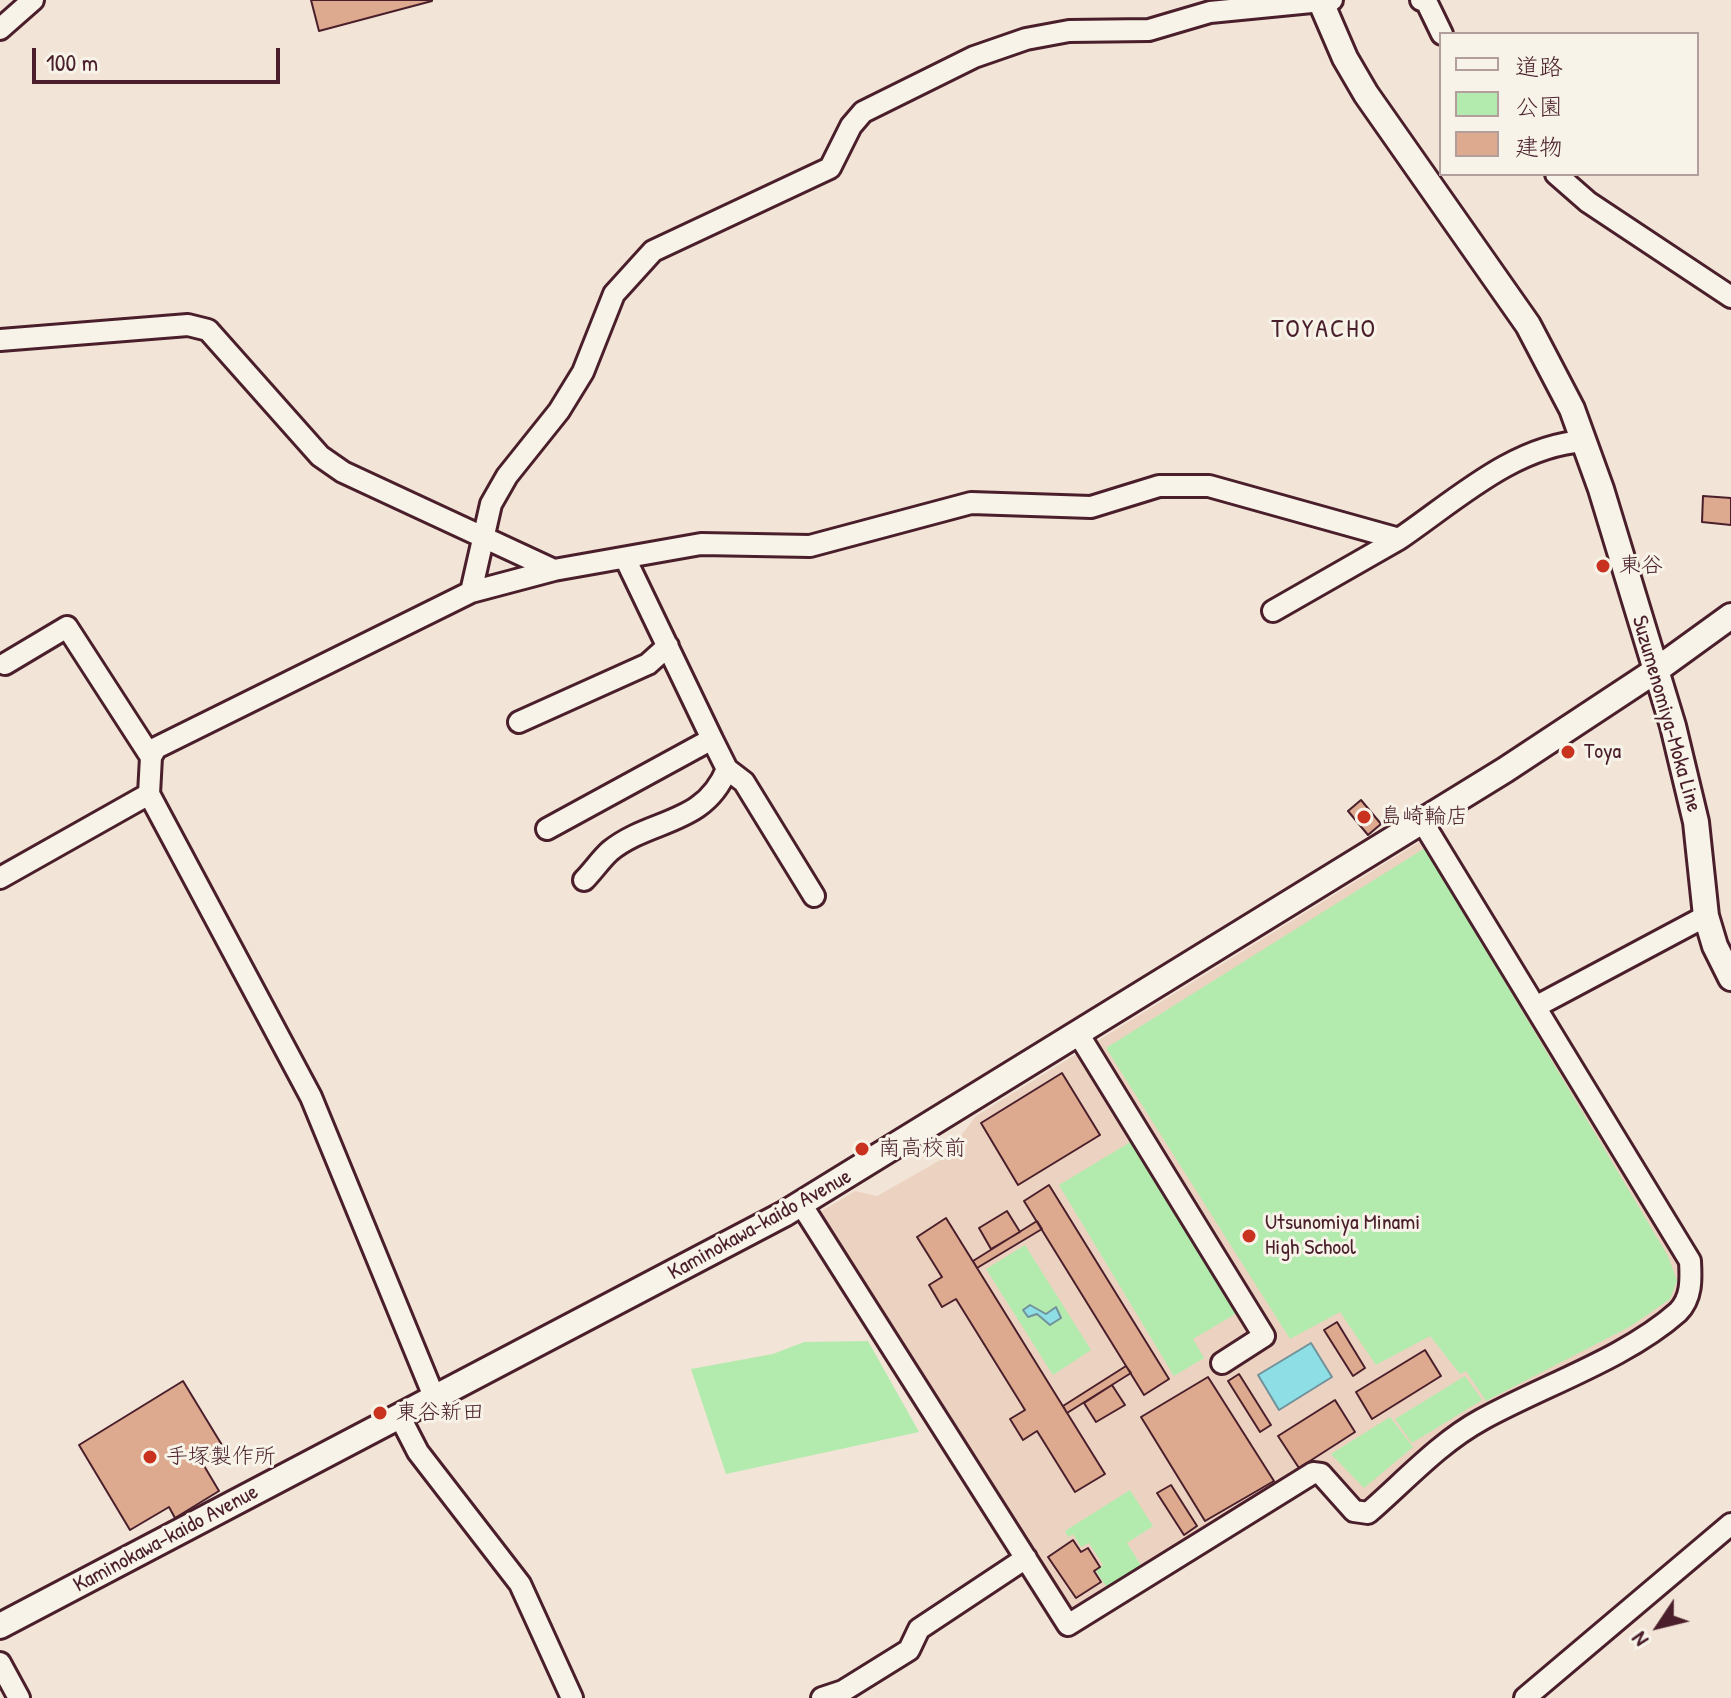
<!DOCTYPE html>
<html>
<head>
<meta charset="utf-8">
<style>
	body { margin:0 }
	#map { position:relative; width:1731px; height:1698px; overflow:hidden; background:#f2e4d6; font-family:"Patrick Hand","Klee One",sans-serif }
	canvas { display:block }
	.legend { position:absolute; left:1439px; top:32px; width:260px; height:144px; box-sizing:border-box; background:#f7f3e8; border:2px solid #b29e9c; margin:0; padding:10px 14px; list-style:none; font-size:24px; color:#4a1f2b }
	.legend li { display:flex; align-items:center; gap:16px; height:40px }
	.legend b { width:40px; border:2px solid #b29e9c }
	.north { position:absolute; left:1619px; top:1586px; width:80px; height:80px; -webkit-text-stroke:6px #f7f3e8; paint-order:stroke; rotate:235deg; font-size:22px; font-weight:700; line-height:32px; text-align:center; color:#4a1f2b }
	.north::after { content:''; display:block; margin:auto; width:28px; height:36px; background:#4a1f2b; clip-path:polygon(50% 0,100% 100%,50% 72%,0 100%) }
	.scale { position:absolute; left:32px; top:48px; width:248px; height:36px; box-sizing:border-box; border:4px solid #4a1f2b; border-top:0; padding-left:10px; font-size:24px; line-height:28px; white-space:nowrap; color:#4a1f2b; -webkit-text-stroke:6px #f7f3e8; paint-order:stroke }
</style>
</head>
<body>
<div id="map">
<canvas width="1731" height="1698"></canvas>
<ul class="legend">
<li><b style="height:10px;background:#f7f3e8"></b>道路</li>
<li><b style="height:22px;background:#b3ebae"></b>公園</li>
<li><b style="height:22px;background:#ddaa8f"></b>建物</li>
</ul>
<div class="north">N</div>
<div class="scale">100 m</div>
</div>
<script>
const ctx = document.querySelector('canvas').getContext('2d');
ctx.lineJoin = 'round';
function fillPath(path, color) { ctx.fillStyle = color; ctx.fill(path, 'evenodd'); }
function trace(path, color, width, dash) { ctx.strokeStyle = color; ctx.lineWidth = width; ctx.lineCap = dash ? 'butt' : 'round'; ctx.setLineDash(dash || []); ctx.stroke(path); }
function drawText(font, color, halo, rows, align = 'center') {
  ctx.font = font + ' "Patrick Hand","Klee One",sans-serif'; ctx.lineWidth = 6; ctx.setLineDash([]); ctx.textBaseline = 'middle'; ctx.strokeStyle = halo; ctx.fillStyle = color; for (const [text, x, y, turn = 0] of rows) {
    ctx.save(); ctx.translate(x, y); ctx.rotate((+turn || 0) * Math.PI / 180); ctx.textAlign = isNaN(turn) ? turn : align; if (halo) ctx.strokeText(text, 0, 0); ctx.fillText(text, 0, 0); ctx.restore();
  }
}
fillPath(new Path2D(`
	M1426,838L1682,1257L1686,1287L1672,1307L1634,1335L1432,1444L1362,1504L1321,1461L1073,1614L817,1214L855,1191L877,1196L944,1158L976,1116Z`), '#ecd3c1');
fillPath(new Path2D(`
	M1425,848L1668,1256L1677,1281L1670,1299L1631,1326L1486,1401L1466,1371L1460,1374L1430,1336L1376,1365L1340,1312L1290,1339L1106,1048Z
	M1132,1141L1237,1313L1193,1339L1204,1358L1174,1376L1059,1185Z
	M1025,1245L1091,1350L1053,1375L986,1269Z
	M868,1341L919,1432L726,1474L691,1369L773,1354L804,1342Z
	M1465,1376L1482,1400L1412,1443L1395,1419Z
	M1390,1417L1413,1447L1364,1488L1331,1454Z
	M1130,1490L1153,1526L1127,1543L1142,1567L1108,1589L1096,1571L1103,1565L1089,1543L1081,1547L1073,1534L1068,1537L1065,1531Z`), '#b3ebae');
const water = new Path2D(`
	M1030,1305L1046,1314L1056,1307L1061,1318L1050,1325L1037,1314L1028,1317L1023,1310Z
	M1311,1343L1332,1377L1279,1410L1258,1375Z`);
fillPath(water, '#8ddee5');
trace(water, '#72929b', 2);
const building = new Path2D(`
	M311,0H432V1L319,31Z
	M1703,496L1731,498V525L1702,522Z
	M1361,800L1381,824L1368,835L1348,811Z
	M1062,1073L1100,1135L1018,1185L981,1123Z
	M1049,1185L1169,1379L1144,1395L1024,1201Z
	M1007,1211L1020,1232L991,1249L979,1228Z
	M946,1218L1105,1474L1075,1492L1037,1431L1023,1440L1010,1419L1025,1410L956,1299L942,1307L929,1285L942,1277L917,1237Z
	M1037,1221L1042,1229L977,1268L973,1261Z
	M1337,1322L1365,1368L1353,1376L1324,1330Z
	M1425,1350L1441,1376L1372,1419L1356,1392Z
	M1126,1366L1131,1373L1067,1413L1063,1406Z
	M1239,1374L1271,1425L1260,1432L1228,1381Z
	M1208,1377L1274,1481L1205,1521L1141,1417Z
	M183,1381L225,1450L203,1464L219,1491L175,1518L169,1507L130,1530L79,1445Z
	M1112,1385L1125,1405L1096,1422L1084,1403Z
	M1335,1400L1355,1432L1299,1468L1278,1436Z
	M1171,1485L1197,1526L1184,1535L1157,1493Z
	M1073,1540L1081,1552L1088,1548L1100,1567L1094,1571L1101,1582L1076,1598L1048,1557Z`);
fillPath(building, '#ddaa8f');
trace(building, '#4a1f2b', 2);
const minor = new Path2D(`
	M1421,0L1426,1L1442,34
	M0,29L33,0
	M1556,174L1588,202L1731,297
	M0,340L188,325L208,330L320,456L343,472L554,570
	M471,592L491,504L507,476L559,411L583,372L614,294L653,251L830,168L851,126L863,112L974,57L1026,39L1069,31L1149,30L1210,12L1332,0
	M1273,611L1399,539
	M5,664L67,627L151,757
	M519,722L648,664L668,646
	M727,769L744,782L814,896
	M547,829L712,739L625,558
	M0,878L149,794
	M584,880C593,871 601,859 610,851C651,818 704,826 727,769L712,739
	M1537,1006L1706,916
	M1079,1035L1264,1336L1222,1363
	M801,1204L1068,1625L1313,1473L1321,1474L1354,1511L1368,1513C1404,1482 1439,1443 1481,1420C1542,1386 1625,1359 1678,1312C1692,1298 1691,1279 1690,1261L1422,821
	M435,1399L311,1097L149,794L151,757L156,748L471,592L554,570L701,544L810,546L971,503L1091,507L1159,486H1209L1399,539C1455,501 1513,446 1584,441
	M400,1417L418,1452L520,1584L572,1698
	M0,1663L19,1698
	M822,1698L843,1691L909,1650L919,1629L1026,1558
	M1525,1698L1731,1524`);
const major = new Path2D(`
	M1320,0L1345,58L1366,94L1528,325L1572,409L1601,489L1673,726L1696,822L1706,916L1715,946L1731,978
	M0,1626L784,1214L1505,770L1655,671L1731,616`);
trace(minor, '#4a1f2b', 26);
trace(major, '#4a1f2b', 30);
trace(minor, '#f7f3e8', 20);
trace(major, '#f7f3e8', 24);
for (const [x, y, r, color] of [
	[1603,566,8,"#c8321e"],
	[1568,752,8,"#c8321e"],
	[1364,817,8,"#c8321e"],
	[862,1149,8,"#c8321e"],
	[1249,1236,8,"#c8321e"],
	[380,1413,8,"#c8321e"],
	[150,1457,8,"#c8321e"]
]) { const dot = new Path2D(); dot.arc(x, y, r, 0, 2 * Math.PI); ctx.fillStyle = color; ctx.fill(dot); trace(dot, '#f7f3e8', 3); }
drawText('22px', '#4a1f2b', '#f7f3e8', [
	["東谷",1619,566],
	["Toya",1584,752],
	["島崎輪店",1380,817],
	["南高校前",878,1149],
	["Utsunomiya Minami",1265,1223],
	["High School",1265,1248],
	["東谷新田",396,1413],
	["手塚製作所",166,1457]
], 'left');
drawText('22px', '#4a1f2b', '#f7f3e8', [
	["Suzumenomiya-Moka Line",1666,714,74],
	["Kaminokawa-kaido Avenue",760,1225,-29],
	["Kaminokawa-kaido Avenue",166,1539,-28]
]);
ctx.letterSpacing = '2px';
drawText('26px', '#4a1f2b', '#f7f3e8', [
	["TOYACHO",1324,330]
]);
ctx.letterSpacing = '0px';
</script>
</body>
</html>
